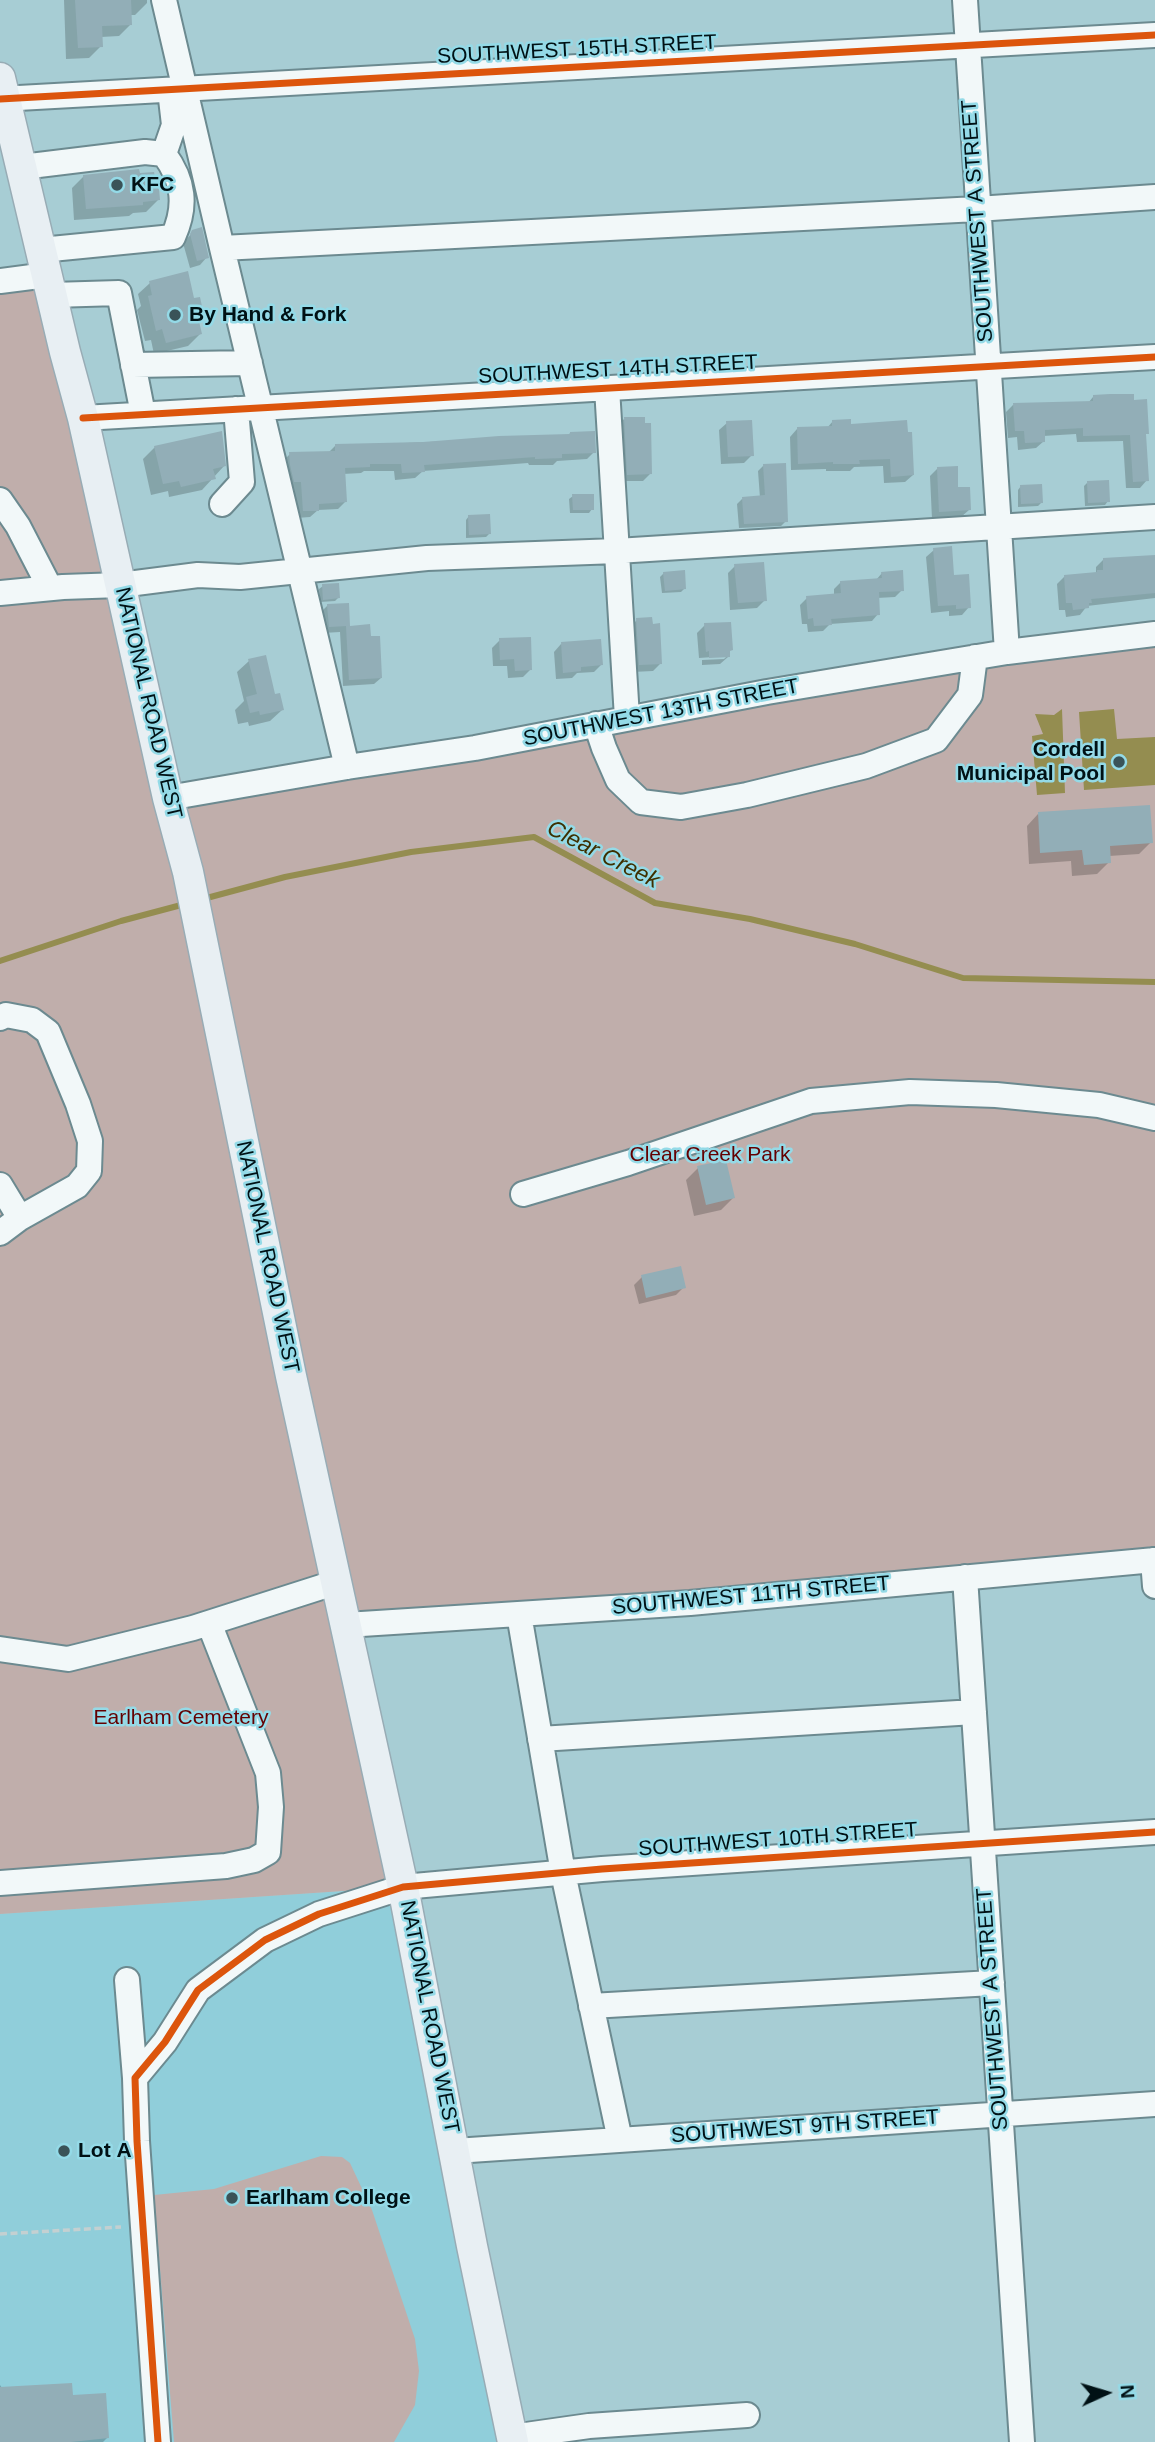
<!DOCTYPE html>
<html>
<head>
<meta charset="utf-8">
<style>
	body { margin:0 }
	#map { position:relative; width:1155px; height:2442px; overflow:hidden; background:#a7cdd4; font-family:Helvetica,sans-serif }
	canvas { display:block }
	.north { position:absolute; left:1071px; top:2358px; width:70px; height:70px; -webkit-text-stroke:5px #94dae7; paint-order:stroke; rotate:86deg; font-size:19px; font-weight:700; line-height:28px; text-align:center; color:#001115 }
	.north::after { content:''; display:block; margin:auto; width:24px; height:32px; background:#001115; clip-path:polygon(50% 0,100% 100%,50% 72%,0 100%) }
</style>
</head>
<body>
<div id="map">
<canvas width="1155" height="2442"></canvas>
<div class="north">N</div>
</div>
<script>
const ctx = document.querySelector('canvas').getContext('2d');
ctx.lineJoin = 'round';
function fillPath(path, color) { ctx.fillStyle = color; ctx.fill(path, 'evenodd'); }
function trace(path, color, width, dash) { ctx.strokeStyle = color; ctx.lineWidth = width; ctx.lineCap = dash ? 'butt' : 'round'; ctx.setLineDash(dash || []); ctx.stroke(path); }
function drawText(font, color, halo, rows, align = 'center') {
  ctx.font = font + ' Helvetica,sans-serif'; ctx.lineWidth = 5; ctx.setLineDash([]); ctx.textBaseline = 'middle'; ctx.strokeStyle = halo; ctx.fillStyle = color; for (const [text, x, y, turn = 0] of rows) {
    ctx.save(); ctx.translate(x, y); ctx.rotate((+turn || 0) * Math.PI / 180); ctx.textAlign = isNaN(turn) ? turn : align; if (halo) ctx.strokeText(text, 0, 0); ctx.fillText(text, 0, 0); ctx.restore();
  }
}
fillPath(new Path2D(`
	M403,1887L513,2442H0V1914Z`), '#90ceda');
fillPath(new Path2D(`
	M50,287L169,798L1155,634V1560L347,1625L403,1887L0,1914V290Z
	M321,2156L342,2157L350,2163L372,2210L415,2339L419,2371L415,2405L394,2442H174L154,2195L214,2189Z`), '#c0aeab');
fillPath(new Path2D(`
	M1062,709L1065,793L1037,795L1032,736L1043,734L1035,714L1054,715Z
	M1114,709L1117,739L1155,737V785L1084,790L1079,712Z`), '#948d50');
fillPath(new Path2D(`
	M64,0H147V3L135,15H130L131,24L119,36L101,37V46L89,58L66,59Z
	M138,175L158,200L146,212L133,213L129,216L74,220L72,188L84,176Z
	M193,232L207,257L200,265L190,268L183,243Z
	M150,283L193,300L202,315L197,321L200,334L188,346L154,354L151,340L145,341L137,310L141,306L138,294Z
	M1093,397L1147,433L1144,436L1147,480L1140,488H1126L1123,441L1077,442L1076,434L1043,436L1044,441L1036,448L1018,450L1017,437L1008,438L1006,412L1013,405L1088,403Z
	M624,419L643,425L651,473L643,481H620L617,427Z
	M833,421L850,425L913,475L905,482L884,483L883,466L854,467L850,471H826V469L791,470L790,437L797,429L827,428Z
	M727,423L752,455L744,463L721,464L719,430Z
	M570,433L594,452L587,459L557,461L553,465H529L528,463L423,471L415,478L395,480L394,471H364L361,473L343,474L345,502L338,509L318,510L310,517L296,518L294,488H287L283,461L290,454L328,453L335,446L568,436Z
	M155,447L224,466L202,490L169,497L168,491L151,495L143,459Z
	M764,465L786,521L781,526L739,528L737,504L742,499L760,498L758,471Z
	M938,468L957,489L969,510L961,517L932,519L930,476Z
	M1087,483L1108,501L1105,505L1085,506L1084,486Z
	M1021,486L1041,503L1038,506L1018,507V490Z
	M573,496L592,509L589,513H570L569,499Z
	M469,516L489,534L486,537L466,538V520Z
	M934,550L969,607L962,615L949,616V611L931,613L926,557Z
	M1155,556V598L1087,606L1080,615L1066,617L1065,610H1059L1057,584L1065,576L1096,574V567L1103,560Z
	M735,566L765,600L757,608L730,610L728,573Z
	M664,573L685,588L681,592L662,593L660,577Z
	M882,573L902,590L895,597L877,598L878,614L872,621L830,624L823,631L808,632L807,624H802L800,605L807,598L834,595V589L841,582L876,580Z
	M323,586L338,598L335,601L320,602L319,589Z
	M328,605L348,627L381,678L374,684L343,686L340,632L323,633L321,612Z
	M637,620L660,664L653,671L632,672L629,628Z
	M705,625L728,653V657L720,664L702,665V660L724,659L727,656L699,658L697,633Z
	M500,640L531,669L523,677L508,678L507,666H493L492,648Z
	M561,644L602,664L594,672L577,673L572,678L556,679L554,652Z
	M249,661L282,710L270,721L249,726L248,722L238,724L235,710L244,701L237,672Z
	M1038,814L1151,842L1139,854L1109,856V862L1097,874L1072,876L1071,861L1029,864L1027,826Z
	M698,1168L733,1198L721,1210L694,1216L686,1180Z
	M642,1277L684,1287L676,1295L639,1304L634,1285Z
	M0,2385L2,2388L71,2397L107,2438L103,2442H0Z`), '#0003');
trace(new Path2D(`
	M203,899L285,877L411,852L534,837L655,903L750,919L855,944L963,978L1155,982
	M0,961L121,921L185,904`), '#948d50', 6);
fillPath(new Path2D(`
	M75,0H131L132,25L102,26L103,47L78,48Z
	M139,169L140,173L154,172L155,177H158L160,200L143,202V205L86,209L83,175Z
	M202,227L209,258L197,261L190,234L192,230Z
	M188,271L194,298L200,297L204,316L198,317L202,334L166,343L162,329L156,331L148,296L152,295L149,281Z
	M1110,394H1134V400L1147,399L1149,434H1146L1149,481L1133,482L1130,435L1083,436V428L1045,430V442L1025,443L1024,431H1015L1013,403L1093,401V395Z
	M624,417H645V423H651L652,474L627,475Z
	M851,419V424L907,420L908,432H912L914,475L891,477L890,459L859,460L860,464H833V462L798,464L797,427L832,426V420Z
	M752,420L754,456L728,457L726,421Z
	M222,431L226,466L213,469L216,479L181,487L179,481L163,484L154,446Z
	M595,431L596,453L562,454V458L535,459V457L424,465L425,472L402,473L401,464H370V467L345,468L347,502L319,504V511H303L301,482H294L290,465L289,452L335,451V444L423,442L499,436L570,434V432Z
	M786,463L788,522L744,524L742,497L765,495L763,464Z
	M958,466V487H970L971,510L939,512L937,467Z
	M1109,480L1110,502L1088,503L1087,481Z
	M1042,484L1043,503L1021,504L1020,485Z
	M572,494H594V510H573Z
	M490,514L491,534L469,535L468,515Z
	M952,546L954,575L969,574L971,608L956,609V605L938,606L933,548Z
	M1155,555V593L1091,599L1092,603H1089V608L1073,610L1072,603H1066L1064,575L1097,572V570H1103V558Z
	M764,562L767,601L738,603L734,564Z
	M685,570L686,589L665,591L663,572Z
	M903,570L904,591L879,592L880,615L831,619L832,625L814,626L813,618L808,619L806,596L841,593L840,581L882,578L881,572Z
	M339,583L340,598L323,600L322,584Z
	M349,603L350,626L370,624L371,636H380L382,678L349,680L346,626L329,627L327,604Z
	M652,617L653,624L660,623L662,664L639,665L636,618Z
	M731,622L733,650L730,651V657L709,658V651L706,652L704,623Z
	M531,637L532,670L515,671L514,659L500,660L499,638Z
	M601,639L603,665L581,667V671L563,673L561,642Z
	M266,655L275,694L280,693L284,710L260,715L259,711L250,713L246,697L257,694L248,659Z
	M1150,805L1153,843L1110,846L1111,863L1084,865L1082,850L1040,853L1038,812Z
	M726,1160L735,1198L706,1205L697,1166Z
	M681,1266L686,1288L646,1298L641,1275Z
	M72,2383L73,2395L106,2393L109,2438L71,2442H0V2387Z`), '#92aeb7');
const minor = new Path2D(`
	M164,0L222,248L347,767
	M965,0L1007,652
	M0,99L1155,35
	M164,154L174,125L170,90
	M22,167L145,152L164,154C184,181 187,206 173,237L41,250
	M222,248L977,209L1155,197
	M0,281L47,275
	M52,295L119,293L143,414
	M133,365L250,363
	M607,388L627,718
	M83,418L1155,357
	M0,500L18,526L50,588
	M222,504L242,482L236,409
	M0,593L63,587L120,585L198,575L240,577L427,558L617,551L1155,517
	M596,724L604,748L618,780L641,802L681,807L747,795L866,766L936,740L970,695L975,657
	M168,798L347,767L475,748L767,692L1007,652L1155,634
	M0,1018L6,1015L32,1020L48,1032L78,1104L90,1141L89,1171L77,1186L20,1218L0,1233
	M0,1185L20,1218
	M523,1194L628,1163L811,1101L910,1092L996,1095L1099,1105L1155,1118
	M1153,1560L1155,1586
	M965,1577L1022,2442
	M519,1614L563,1873L620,2140
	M346,1625L690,1603L1155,1560
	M0,1649L68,1659L193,1628L337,1582
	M540,1739L974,1712
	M0,1883L226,1866L254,1860L268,1852L271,1807L268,1773L209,1623
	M127,1980L135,2078
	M591,2006L992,1983
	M455,2151L1155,2104
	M512,2437L589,2426L747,2415
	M158,2442L137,2141L135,2078L165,2042L198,1990L265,1940L319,1914L403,1887L602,1869L1155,1832`);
const major = new Path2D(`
	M0,78L65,352L83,418L168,798L188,872L291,1376L403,1887L472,2246L513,2442`);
trace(minor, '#6c8a90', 28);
trace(major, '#98acb5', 33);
trace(new Path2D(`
	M0,2234L121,2227`), '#c4d0d1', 3.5, [7, 3.5]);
trace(minor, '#f2f8f9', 24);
trace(major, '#e8eff3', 30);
trace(new Path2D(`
	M0,99L1155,35
	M83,418L1155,357
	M158,2442L137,2141L135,2078L165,2042L198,1990L265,1940L319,1914L403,1887L602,1869L1155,1832`), '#dc550c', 7);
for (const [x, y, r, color] of [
	[117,185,7,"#3a5358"],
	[175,315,7,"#3a5358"],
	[1119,762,7,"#3a5358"],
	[64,2151,7,"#3a5358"],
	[232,2198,7,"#3a5358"]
]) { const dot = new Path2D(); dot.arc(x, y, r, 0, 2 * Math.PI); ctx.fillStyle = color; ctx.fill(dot); trace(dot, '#94dae7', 2.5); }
drawText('21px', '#001115', '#94dae7', [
	["SOUTHWEST 15TH STREET",577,50,-3],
	["SOUTHWEST A STREET",978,221,-94],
	["SOUTHWEST 14TH STREET",618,370,-3],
	["NATIONAL ROAD WEST",148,703,77],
	["SOUTHWEST 13TH STREET",661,713,-11],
	["NATIONAL ROAD WEST",267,1257,78],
	["SOUTHWEST 11TH STREET",751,1596,-5],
	["SOUTHWEST 10TH STREET",778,1840,-4],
	["SOUTHWEST A STREET",993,2009,-94],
	["NATIONAL ROAD WEST",429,2017,79],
	["SOUTHWEST 9TH STREET",805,2127,-4]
]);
drawText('bold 21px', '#001115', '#94dae7', [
	["KFC",131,185],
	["By Hand & Fork",189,315],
	["Cordell",1105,750,"right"],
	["Municipal Pool",1105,774,"right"],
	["Lot A",78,2151],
	["Earlham College",246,2198]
], 'left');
drawText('21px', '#640000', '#94dae7', [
	["Clear Creek Park",710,1155],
	["Earlham Cemetery",181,1718]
]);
drawText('italic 23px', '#3e2f00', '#94dae7', [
	["Clear Creek",603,855,27]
]);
</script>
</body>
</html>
